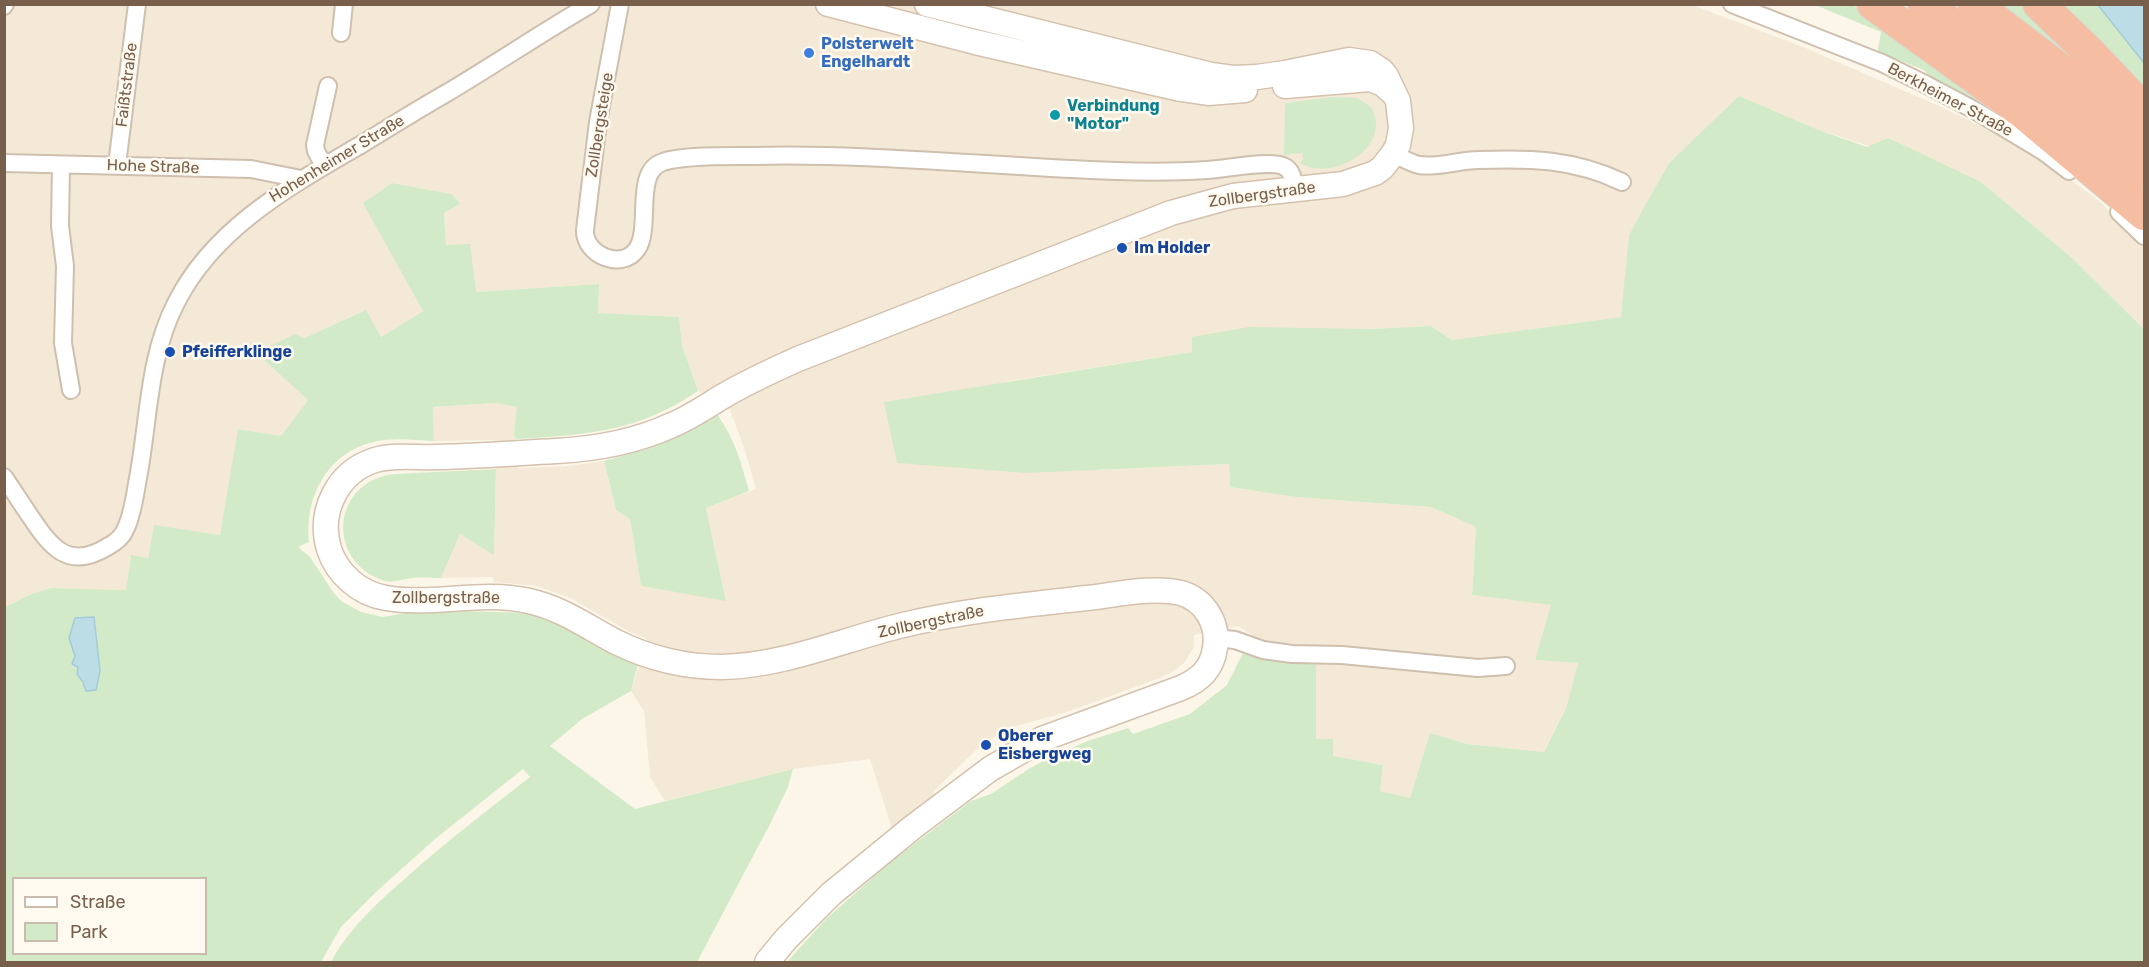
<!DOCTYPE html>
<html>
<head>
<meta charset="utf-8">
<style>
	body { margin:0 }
	#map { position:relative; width:2149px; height:967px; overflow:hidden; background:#fcf6e9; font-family:Rubik,sans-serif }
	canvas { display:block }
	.frame { position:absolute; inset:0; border:6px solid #775f4c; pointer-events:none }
	.legend { position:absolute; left:12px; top:877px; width:195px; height:78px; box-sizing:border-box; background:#fffaef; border:2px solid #c9bcae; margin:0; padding:8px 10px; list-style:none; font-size:18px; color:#775f4c }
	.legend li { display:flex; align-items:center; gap:12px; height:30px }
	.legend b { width:30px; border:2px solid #c9bcae }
</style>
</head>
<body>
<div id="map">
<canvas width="2149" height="967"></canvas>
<div class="frame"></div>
<ul class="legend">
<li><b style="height:8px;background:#fff"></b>Straße</li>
<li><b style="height:16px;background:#d2eac7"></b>Park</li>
</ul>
</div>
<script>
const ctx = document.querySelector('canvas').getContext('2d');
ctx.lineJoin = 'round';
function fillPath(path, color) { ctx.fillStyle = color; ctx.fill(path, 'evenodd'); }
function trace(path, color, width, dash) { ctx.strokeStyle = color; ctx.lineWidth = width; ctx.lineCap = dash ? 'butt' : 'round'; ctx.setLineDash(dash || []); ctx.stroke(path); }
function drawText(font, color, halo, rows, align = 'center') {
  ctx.font = font + ' Rubik,sans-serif'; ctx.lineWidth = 5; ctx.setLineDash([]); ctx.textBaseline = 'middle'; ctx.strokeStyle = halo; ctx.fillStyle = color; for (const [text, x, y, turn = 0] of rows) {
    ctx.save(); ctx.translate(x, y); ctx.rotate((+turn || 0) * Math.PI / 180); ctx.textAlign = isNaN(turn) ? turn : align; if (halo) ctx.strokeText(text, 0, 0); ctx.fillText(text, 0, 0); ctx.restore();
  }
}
fillPath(new Path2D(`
	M5,5H1692L1803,47L1939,106L2010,140L2046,161L2099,201L2144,245V329L2072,258L1981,182L1816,129L1693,141L1669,163L1629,235L1622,317L1452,340L1431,326L1192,337V352L1003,382L898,463L1101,470L1229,464L1230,487L1295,497L1431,507L1476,527L1472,595L1552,605L1535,660L1578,663L1566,708L1544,752L1467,744L1430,734L1410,798L1380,791L1383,765L1333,756L1316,739V648L1262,641L1238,626L1194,635V647L1184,663L1174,671L1160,678L1067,712L1016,726L997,735L974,752L934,791L935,797L893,832L870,759L793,769L665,801L650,777L644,711L631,691L647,639L630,632L570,598L537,586L494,582L492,577L441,578L460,534L494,554L496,469L493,440L434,441L433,407L495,403L518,407L514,435L516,439L518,468L569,466L604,461L616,510L630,519L641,586L726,600L706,508L756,489L744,448L730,410L698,391L682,345L679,317L597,313L598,284L476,292L446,246L444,213L460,204L452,194L392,183L365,202L423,311L381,337L365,310L304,338L256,353L308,400L281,436L238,429L221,535L154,526L148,558L131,556L126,590L51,588L31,594L5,607Z`), '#f4e9d7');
fillPath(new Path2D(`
	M1815,5H1853L1923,52L1978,95L1975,100L1934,82L1924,70L1879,52L1878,49L1881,32Z
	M1995,5H2021L2063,45L2058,48Z
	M2059,5H2098L2144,63V87Z
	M1739,96L1816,129L1867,147L1888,138L1981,182L2072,258L2144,329V962H787L826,919L888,864L971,801L991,794L1030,768L1057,754L1088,741L1128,728L1133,734L1190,714L1227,685L1244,651L1316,662V739H1333V756L1383,765L1380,791L1410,798L1430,733L1467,744L1544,752L1566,708L1578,663L1535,660L1551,605L1472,595L1476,527L1431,507L1295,497L1230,487L1229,464L1026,473L897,463L884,402L1192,352V337L1249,327L1369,329L1431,326L1452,340L1621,317L1629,235L1642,211L1669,163Z
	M1332,97L1357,98L1371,107C1394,147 1332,183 1300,163L1303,159L1302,153L1284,155L1285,103Z
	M392,183L452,194L460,204L444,213L446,245L470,244L476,292L599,284L598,313L679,317L682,345L698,391C638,432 586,435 516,439L514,435L517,407L495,403L433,407L434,441C414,440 393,437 373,442C327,453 304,498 309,542L298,547L310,557L333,592L341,601L361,612L383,617L423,610L529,613L558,623L638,664L631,691L582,719L550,746L635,809L793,769L788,787L769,826L697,962H331C349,928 379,901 408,876C447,841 489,809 530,777L523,769L435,839L377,891L341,927L321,962H5V607L31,594L51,588L126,590L131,555L148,558L154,525L220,535L238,429L281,436L308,400L256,353L295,334L304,338L366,310L381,337L423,311L363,203ZM14,878H206V954H14Z
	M717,414C736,442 740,459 749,491L706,508L726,601L641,586L630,519L616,510L604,461L650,448L673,438Z
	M496,469L494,555L460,534L441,578C432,578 422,577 413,578C403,579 392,584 382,580C326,560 331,481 395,474Z`), '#d2eac7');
const water = new Path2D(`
	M2098,5H2144V63Z
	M94,617L100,671L96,690L86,691L83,682L77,674L78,667L72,664L75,656L69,638L75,618Z`);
fillPath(water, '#bddde6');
trace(water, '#a3ccd8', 1.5);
const street = new Path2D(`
	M620,4L598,122L585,230C584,255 622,271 637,249C652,228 633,171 663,162C683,155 730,156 753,156C874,153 995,167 1116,171C1146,172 1177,172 1207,170C1225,169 1269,160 1283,166C1293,170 1293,180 1294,189
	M1732,4L1882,63L1927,85L1976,111L2044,152L2069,171
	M4,6L5,4
	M341,33L344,4
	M1393,154C1401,157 1410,163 1419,165C1438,168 1459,160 1478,160C1530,158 1574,159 1622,182
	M4,163L251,169L301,179
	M61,165L60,226L65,266L63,343L71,390
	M117,165L137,4
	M324,166L316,151L315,145L328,86
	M2119,212L2144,236
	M4,477C13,490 21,503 30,516C50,546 68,571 107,547C115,543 123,536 126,528C133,513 135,494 138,478C149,420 148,357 176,303C214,227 292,185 362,144C390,127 417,110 445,94C494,65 541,33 591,4
	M1216,638L1235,640L1263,650L1292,654L1342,655L1478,668L1506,666`);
const secondary = new Path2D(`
	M828,4L975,42L1181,89L1208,93L1245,90
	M1285,86L1370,79L1383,84L1393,93
	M767,962L786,939L831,894L913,827L990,769L1042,739L1181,688C1200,680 1212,669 1215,648C1219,624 1205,600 1181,593C1154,586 1114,595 1087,598C1023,605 960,611 899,626C840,641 782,666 721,667C684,667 648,658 614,641C586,626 561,608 529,601C482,590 433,606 386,598C360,594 337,574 329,549C318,512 337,472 375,460C395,454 417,458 438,457C477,456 517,453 556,451C596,449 635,442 672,425C689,418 704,408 720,398C745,383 771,371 798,359L1171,213L1233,196L1343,184L1375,173L1382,168L1393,154L1398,145L1401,128L1398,101L1386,76L1382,71L1370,63L1349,60L1285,73L1257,77L1233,78L1211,75L927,4`);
const highway = new Path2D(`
	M1873,4L2021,111L2144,214
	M1924,4L2026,78L2144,175
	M1974,4L2081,85L2144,139
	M2039,4L2088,51L2144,110`);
trace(street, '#cebfae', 20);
trace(secondary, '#d4c1ae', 27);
trace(highway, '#dcd5d0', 34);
trace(street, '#fff', 16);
trace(secondary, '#fff', 24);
trace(highway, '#f5bda1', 32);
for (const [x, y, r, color] of [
	[809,53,6,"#3f7fe0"],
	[1055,115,6,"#0f9aa8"],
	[1122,248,6,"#1a4fb4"],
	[170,352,6,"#1a4fb4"],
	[986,745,6,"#1a4fb4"]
]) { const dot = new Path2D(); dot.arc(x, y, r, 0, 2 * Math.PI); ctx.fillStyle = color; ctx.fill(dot); trace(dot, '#fffaef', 2); }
drawText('bold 16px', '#366cbe', '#fffaef', [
	["Polsterwelt",821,44],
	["Engelhardt",821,62]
], 'left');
drawText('16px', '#775f4c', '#fffaef', [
	["Faißtstraße",127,85,-83],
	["Berkheimer Straße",1950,100,28],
	["Zollbergsteige",600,125,-81],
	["Hohenheimer Straße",337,159,-31],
	["Hohe Straße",153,167,2],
	["Zollbergstraße",1262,195,-8],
	["Zollbergstraße",446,598],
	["Zollbergstraße",931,622,-12]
]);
drawText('bold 16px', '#0d838f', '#fffaef', [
	["Verbindung",1067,106],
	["\"Motor\"",1067,124]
], 'left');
drawText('bold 16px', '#164399', '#fffaef', [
	["Im Holder",1134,248],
	["Pfeifferklinge",182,352],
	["Oberer",998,736],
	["Eisbergweg",998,754]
], 'left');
</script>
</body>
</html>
